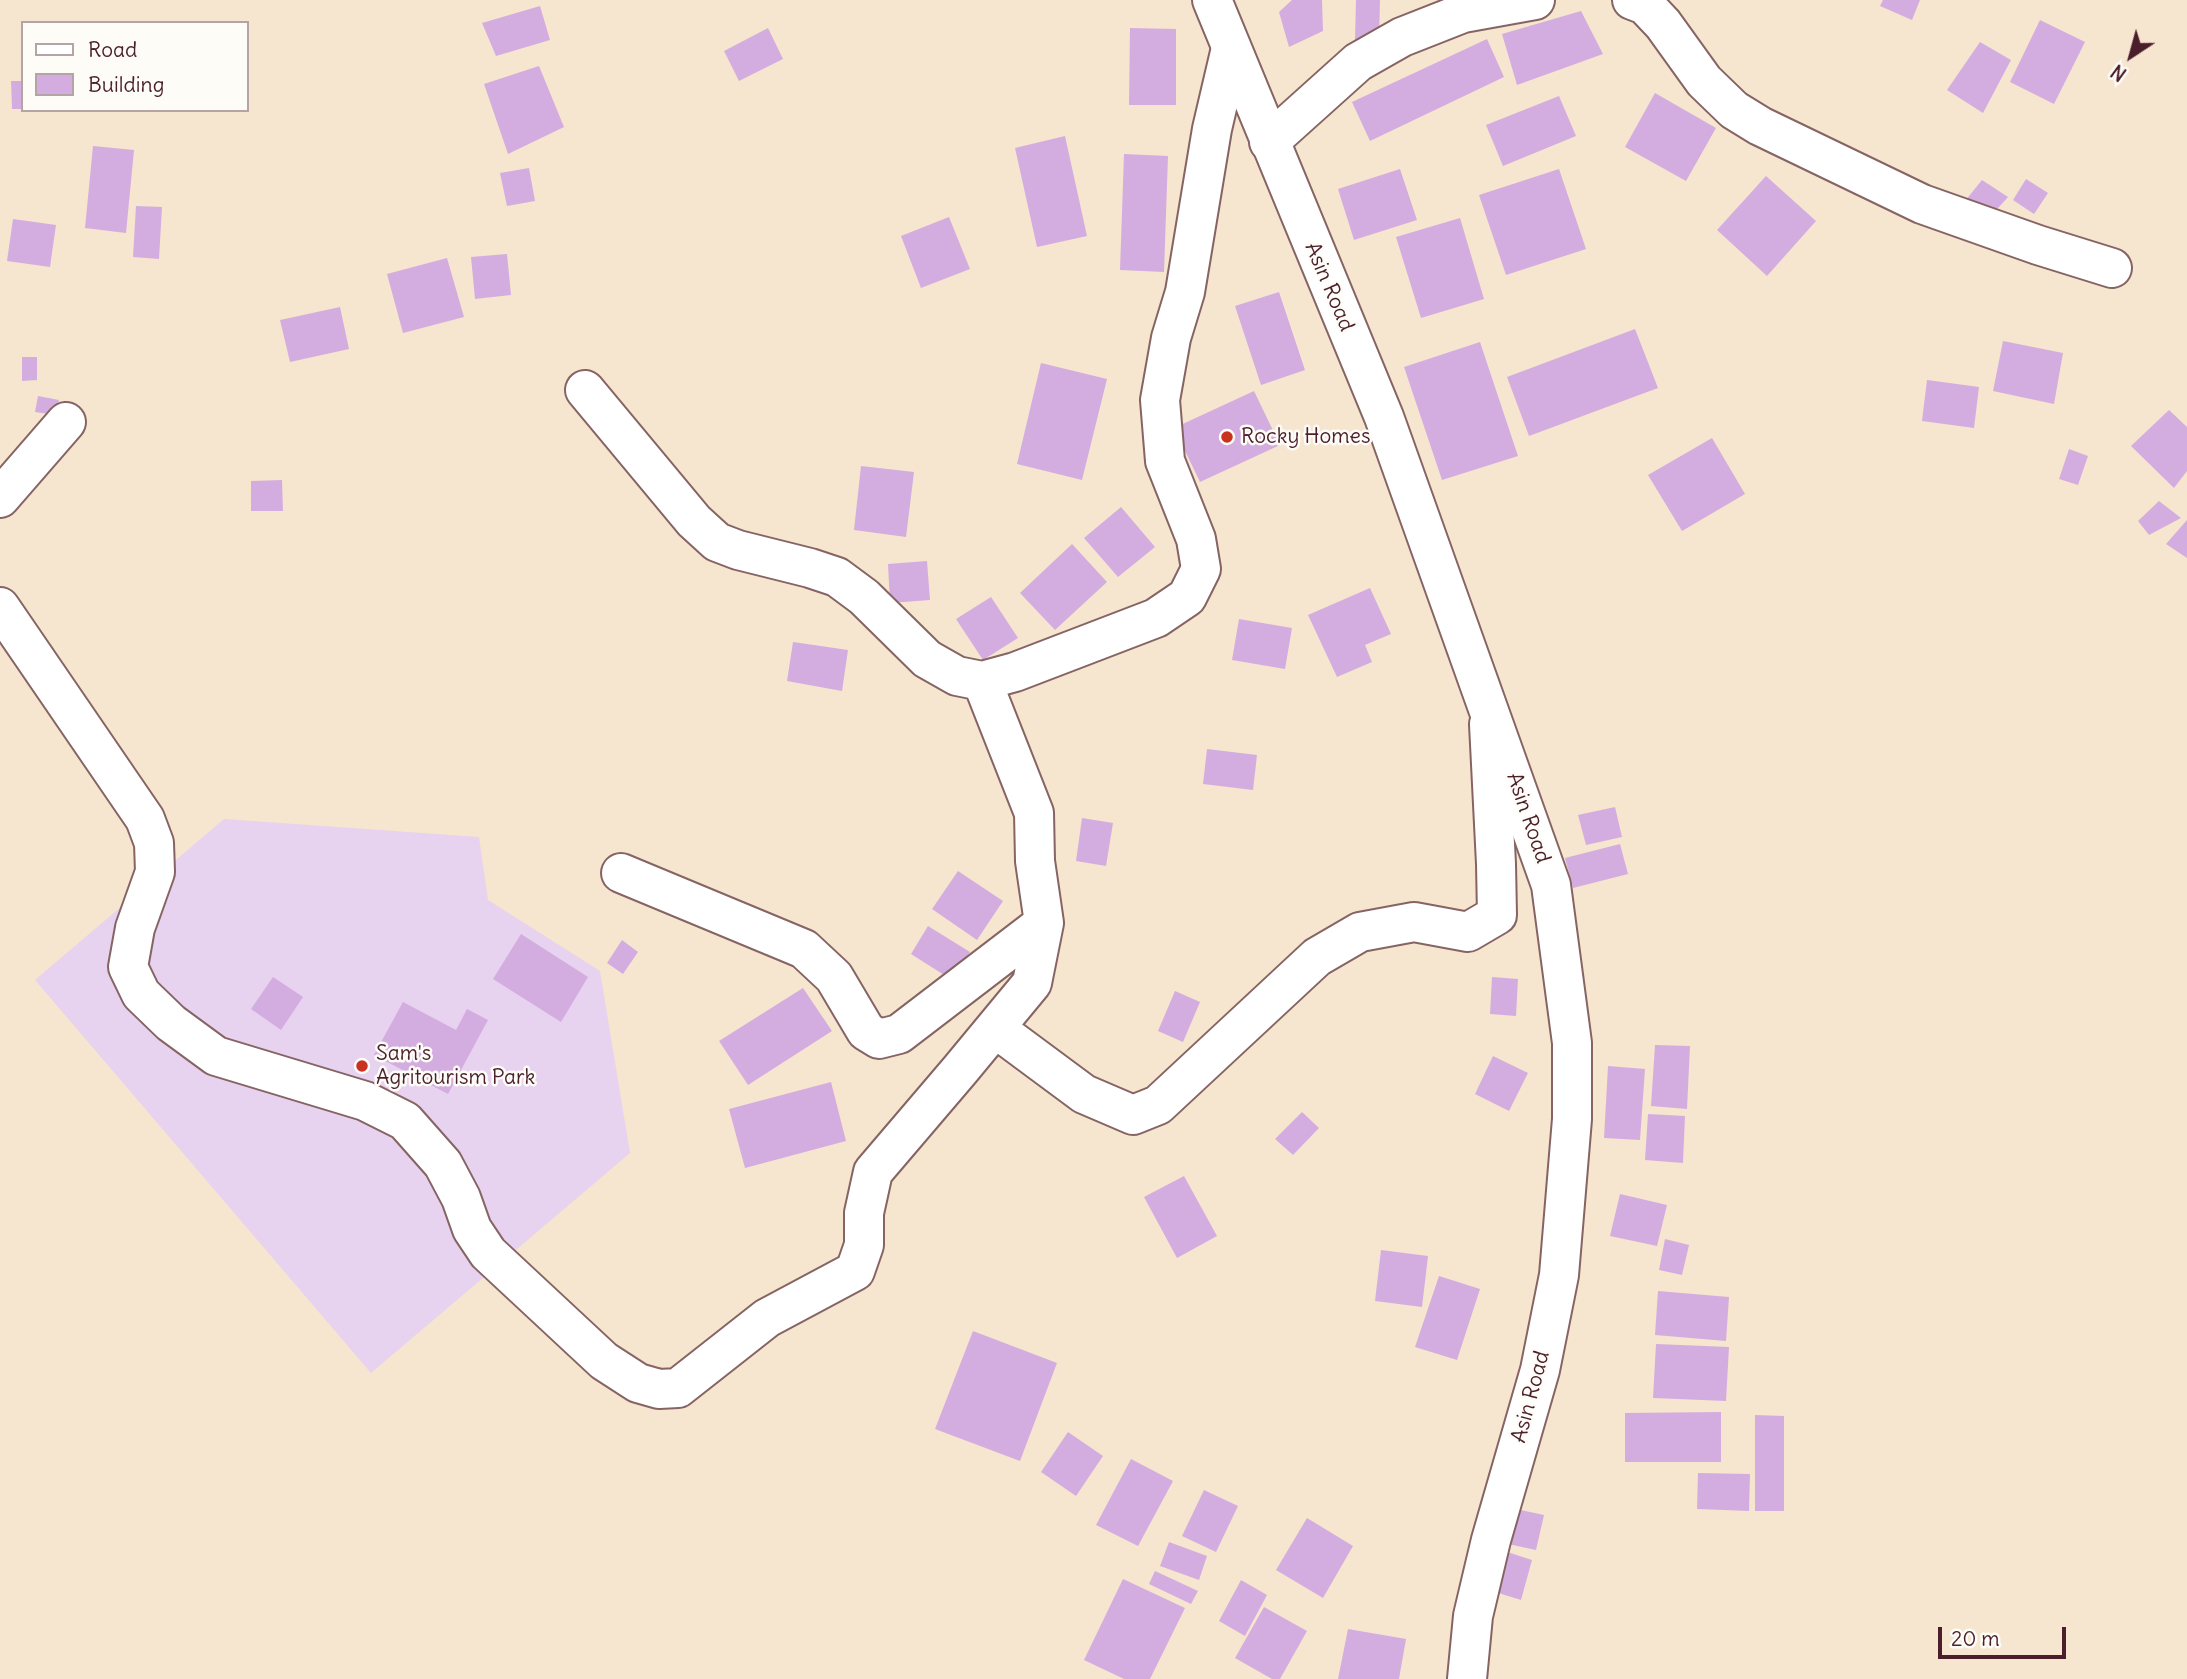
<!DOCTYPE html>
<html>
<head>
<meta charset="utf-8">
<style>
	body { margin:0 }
	#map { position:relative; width:2187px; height:1679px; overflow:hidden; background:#f6e5cf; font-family:Delius,sans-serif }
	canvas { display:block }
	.legend { position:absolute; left:21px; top:21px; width:228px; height:91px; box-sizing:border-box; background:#fdfcf7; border:2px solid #b5a4a5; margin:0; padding:9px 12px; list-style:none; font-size:21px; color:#4a1f2b }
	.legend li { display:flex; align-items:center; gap:14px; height:35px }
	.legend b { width:35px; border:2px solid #b5a4a5 }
	.north { position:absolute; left:2096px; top:21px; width:70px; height:70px; -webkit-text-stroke:5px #fdfcf7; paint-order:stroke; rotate:216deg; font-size:19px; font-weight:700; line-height:28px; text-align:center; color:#4a1f2b }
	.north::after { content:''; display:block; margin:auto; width:24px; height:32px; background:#4a1f2b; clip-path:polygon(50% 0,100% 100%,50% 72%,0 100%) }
	.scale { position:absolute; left:1938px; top:1627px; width:128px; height:32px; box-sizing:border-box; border:4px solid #4a1f2b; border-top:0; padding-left:9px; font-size:21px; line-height:24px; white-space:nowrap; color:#4a1f2b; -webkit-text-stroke:5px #fdfcf7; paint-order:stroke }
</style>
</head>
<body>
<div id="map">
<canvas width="2187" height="1679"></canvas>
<ul class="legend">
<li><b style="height:9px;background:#fff"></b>Road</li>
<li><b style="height:19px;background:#d4ade0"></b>Building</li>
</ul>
<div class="north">N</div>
<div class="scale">20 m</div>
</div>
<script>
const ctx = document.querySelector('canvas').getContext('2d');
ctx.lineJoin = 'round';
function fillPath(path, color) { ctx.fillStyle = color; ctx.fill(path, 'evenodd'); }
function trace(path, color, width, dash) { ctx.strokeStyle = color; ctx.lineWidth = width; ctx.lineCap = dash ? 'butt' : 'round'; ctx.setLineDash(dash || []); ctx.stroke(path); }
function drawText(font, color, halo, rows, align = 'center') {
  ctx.font = font + ' Delius,sans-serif'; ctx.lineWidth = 5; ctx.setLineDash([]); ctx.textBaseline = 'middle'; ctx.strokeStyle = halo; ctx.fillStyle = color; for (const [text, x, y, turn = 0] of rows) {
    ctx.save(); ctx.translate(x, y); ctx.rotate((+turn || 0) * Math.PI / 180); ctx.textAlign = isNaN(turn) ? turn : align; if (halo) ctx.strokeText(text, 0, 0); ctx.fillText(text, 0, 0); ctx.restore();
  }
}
fillPath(new Path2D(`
	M224,819L479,837L488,900L600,971L630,1153L371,1373L35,980Z`), '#e7d2ef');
fillPath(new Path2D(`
	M1292,0H1322L1323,31L1289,47L1279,12Z
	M1356,0H1380L1379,40H1355Z
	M1883,0H1920L1912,20L1880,6Z
	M540,6L550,40L496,56L482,23Z
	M1581,11L1603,54L1517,85L1502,34Z
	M2040,20L2085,42L2054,104L2010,82Z
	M768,28L783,59L739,81L724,51Z
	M1130,28L1176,29V105H1129Z
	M1487,39L1504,77L1370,141L1352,102Z
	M1980,42L2011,60L1983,113L1947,90Z
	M539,66L564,127L508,154L484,84Z
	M11,81H23V109H12Z
	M1655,93L1716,128L1686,181L1625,147Z
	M1559,96L1576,136L1503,166L1486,125Z
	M1065,136L1087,236L1037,247L1015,148Z
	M93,146L134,150L126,233L85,228Z
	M1124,154L1168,156L1164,272L1120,270Z
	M529,168L535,201L507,206L500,173Z
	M1400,169L1417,220L1354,240L1338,189Z
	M1559,169L1586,249L1506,275L1479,195Z
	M1766,176L1816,221L1767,276L1717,230Z
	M2026,179L2048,193L2034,214L2013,200Z
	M1982,180L2008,197L1989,218L1965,201Z
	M136,206L162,207L159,259L133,257Z
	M949,217L970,269L921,288L901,236Z
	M1460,218L1484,299L1421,318L1396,237Z
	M13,219L56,225L50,267L7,261Z
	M507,254L511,295L475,299L471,257Z
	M447,258L464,317L403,333L387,274Z
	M1279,292L1305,370L1261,385L1235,306Z
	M340,307L349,349L290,362L280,320Z
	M1635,329L1658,388L1529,436L1507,377Z
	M2003,341L2063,353L2054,404L1993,391Z
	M1480,342L1518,456L1442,480L1404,367Z
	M22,357H37V380L22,381Z
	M1041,363L1107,379L1082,480L1017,464Z
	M1927,380L1979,387L1974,428L1922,421Z
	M1254,391L1280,445L1200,482L1174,428Z
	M38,396L59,400L56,415L35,412Z
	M2169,410L2187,427V471L2174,488L2131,446Z
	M1712,438L1745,494L1682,531L1648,475Z
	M2069,449L2088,456L2078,485L2059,479Z
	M861,466L914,472L906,537L854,530Z
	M282,480L283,511H251V481Z
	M2159,501L2181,518L2149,535L2138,521Z
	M1121,507L1155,547L1118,577L1084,538Z
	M2187,520V558L2166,544Z
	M1072,544L1107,582L1055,630L1020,593Z
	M927,561L930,600L890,603L888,564Z
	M1370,588L1391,634L1365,645L1372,662L1337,677L1308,615Z
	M991,597L1018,638L983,660L956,619Z
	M1239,619L1292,628L1285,669L1232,660Z
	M793,642L848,650L842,691L787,681Z
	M1207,749L1257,755L1253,790L1203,784Z
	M1615,807L1622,837L1586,845L1578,815Z
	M1082,818L1113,823L1106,866L1076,861Z
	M1620,844L1628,874L1573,888L1565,858Z
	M958,871L1003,901L977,940L932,909Z
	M928,926L970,952L952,980L911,954Z
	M521,934L588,977L561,1022L493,979Z
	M622,940L638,952L623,974L607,963Z
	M273,977L303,997L281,1030L251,1009Z
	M1492,977L1518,979L1516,1016L1490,1014Z
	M803,988L832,1031L748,1085L719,1041Z
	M1175,991L1200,1002L1183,1042L1158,1031Z
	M403,1002L456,1030L467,1009L488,1020L448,1094L374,1055Z
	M1655,1045L1690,1046L1687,1109L1651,1106Z
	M1493,1056L1528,1073L1509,1111L1475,1094Z
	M1608,1066L1645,1069L1640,1140L1604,1138Z
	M831,1082L846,1141L745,1168L729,1109Z
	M1302,1112L1319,1128L1293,1155L1275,1139Z
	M1648,1114L1685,1116L1683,1163L1645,1160Z
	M1184,1176L1217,1236L1177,1258L1144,1197Z
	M1620,1194L1667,1205L1657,1246L1610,1236Z
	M1665,1239L1689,1245L1682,1275L1659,1270Z
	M1381,1250L1428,1256L1422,1307L1375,1301Z
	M1439,1276L1480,1289L1457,1360L1415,1347Z
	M1658,1291L1729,1297L1726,1341L1655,1335Z
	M973,1331L1057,1363L1020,1461L935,1429Z
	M1656,1344L1729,1347L1726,1401L1653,1398Z
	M1721,1412V1462H1625V1413Z
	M1755,1415L1784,1416V1511H1755Z
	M1068,1432L1103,1456L1076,1496L1041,1472Z
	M1131,1459L1173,1481L1138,1546L1096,1525Z
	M1698,1473L1750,1474L1749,1511L1697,1509Z
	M1204,1490L1238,1506L1216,1552L1182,1536Z
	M1516,1509L1544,1515L1536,1550L1508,1544Z
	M1307,1518L1353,1546L1323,1598L1276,1570Z
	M1169,1542L1207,1556L1199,1580L1160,1566Z
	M1504,1551L1532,1560L1521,1600L1492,1591Z
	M1155,1571L1198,1591L1191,1604L1149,1584Z
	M1123,1579L1185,1608L1150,1679H1124L1084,1660Z
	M1241,1580L1267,1595L1245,1636L1219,1621Z
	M1264,1607L1307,1631L1280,1679H1272L1235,1658Z
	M1348,1629L1406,1639L1399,1679H1338Z`), '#d4ade0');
const minor = new Path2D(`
	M1632,0L1645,5L1663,24L1704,81L1734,110L1760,126L1922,204L2038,245L2112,268
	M1269,142L1358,62L1402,37L1463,13L1535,0
	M585,390L694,521L717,542L738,550L810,568L837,577L864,597L927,659L957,676L982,681L1015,672L1156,618L1187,597L1201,569L1196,539L1165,461L1160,400L1171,338L1185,292L1212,129L1231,48
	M0,498L66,422
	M0,607L145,819L154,843L155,872L135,928L128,967L141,994L171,1023L216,1056L365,1101L405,1121L443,1164L461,1198L472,1229L488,1253L604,1361L638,1383L659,1389L678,1388L767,1318L855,1271L864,1245V1213L873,1172L960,1070L1032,983L1044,923L1035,861L1034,813L982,681
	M621,873L804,949L834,977L866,1031L879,1039L899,1034L1044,923
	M995,1028L1084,1094L1133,1115L1158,1105L1317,957L1360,932L1414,922L1468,932L1497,915L1496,864L1489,724`);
const major = new Path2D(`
	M1212,0L1384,417L1551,885L1572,1043V1119L1559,1275L1540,1370L1491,1540L1473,1616L1467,1679`);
trace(minor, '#866464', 42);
trace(major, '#866464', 42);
trace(minor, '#fff', 38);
trace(major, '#fff', 38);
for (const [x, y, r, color] of [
	[1227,437,7,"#c8321e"],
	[362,1066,7,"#c8321e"]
]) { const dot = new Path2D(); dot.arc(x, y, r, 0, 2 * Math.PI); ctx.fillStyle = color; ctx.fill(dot); trace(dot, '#fdfcf7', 2.5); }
drawText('21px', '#4a1f2b', '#fdfcf7', [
	["Asin Road",1329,287,67],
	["Asin Road",1528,818,71],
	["Asin Road",1531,1397,-75]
]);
drawText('21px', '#4a1f2b', '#fdfcf7', [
	["Rocky Homes",1241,437],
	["Sam's",376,1054],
	["Agritourism Park",376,1078]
], 'left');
</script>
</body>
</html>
